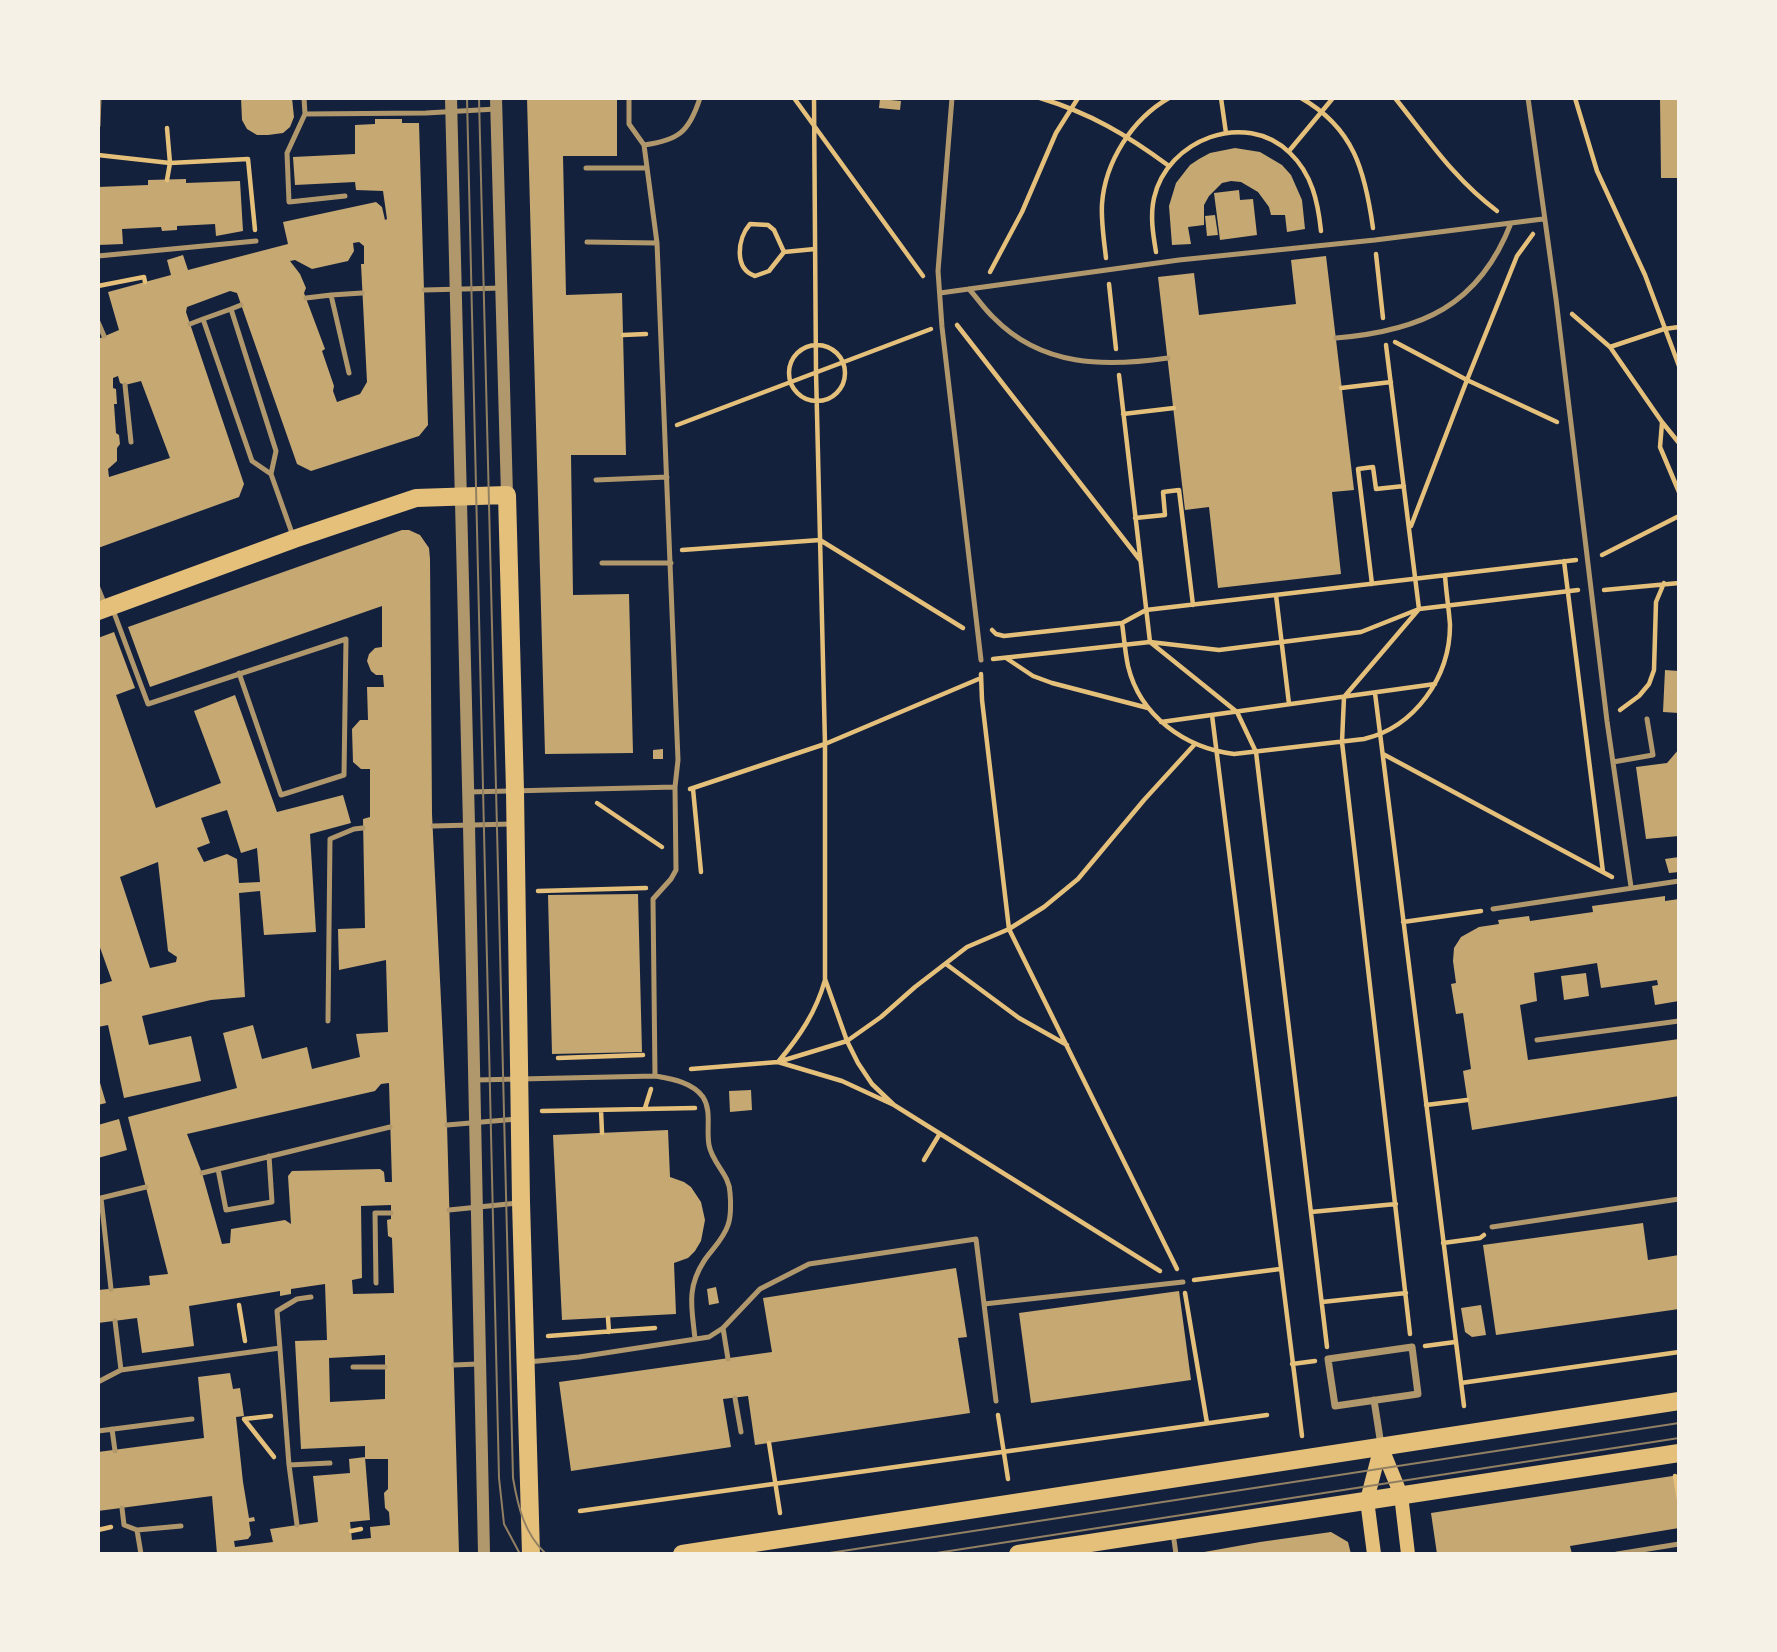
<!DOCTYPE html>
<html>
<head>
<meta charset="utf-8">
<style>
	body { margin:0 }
	#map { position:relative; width:1777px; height:1652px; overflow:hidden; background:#14213d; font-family:Barlow,sans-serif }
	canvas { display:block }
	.frame { position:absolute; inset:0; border:100px solid #f6f1e7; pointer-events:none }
</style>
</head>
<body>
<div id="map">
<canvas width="1777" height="1652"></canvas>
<div class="frame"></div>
</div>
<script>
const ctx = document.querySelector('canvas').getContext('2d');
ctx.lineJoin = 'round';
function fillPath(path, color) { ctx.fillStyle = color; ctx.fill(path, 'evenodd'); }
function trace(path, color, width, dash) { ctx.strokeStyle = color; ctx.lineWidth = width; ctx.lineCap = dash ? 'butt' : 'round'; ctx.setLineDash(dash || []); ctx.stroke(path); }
fillPath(new Path2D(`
	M241,98H292L294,117L290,127L283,133L268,135H257L247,129L242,120Z
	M527,98H617V156H563L566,295L622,293L626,455H571L573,595L629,594L633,753L545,754Z
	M1660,98H1679V178H1661Z
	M880,99L901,101L900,110L879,108Z
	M375,119H402V123H419L428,425L419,436L311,471L297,464L237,293L230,291L187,307L186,312L244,484L239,497L98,548V339L119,330L108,292L171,275L167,260L183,255L188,270L288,244L283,222L376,202L382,207L385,220L387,219L383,191L356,190L355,182L295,185L293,157L355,154V125L375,124ZM359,242L364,246V264H361L367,382L360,394L337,402L333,391L334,386L322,351L325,349L304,293L306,288L300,274L290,261L295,260L312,269L348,261L354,251L353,243ZM118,376L120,383L125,385L141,381L170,458L109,477L108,469L117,461V448L120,444L119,435L116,433L114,404H117L116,389L113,388V378Z
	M1235,148L1260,152L1282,165L1291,175L1302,200L1305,229L1287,232L1285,215H1271L1269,207L1258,192L1241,182L1231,181L1222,183L1209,196L1204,205V225L1188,227L1191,244L1172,245L1169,206L1176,183L1190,165L1199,159L1210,153Z
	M186,179V183L240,181L243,231L216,236L215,224L177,226V230L162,231L161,227L122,229L123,244L98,245V187L148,185V180Z
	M1239,190L1240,200L1253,199L1257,235L1220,240L1214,193Z
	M1215,215L1218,235L1207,236L1205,216Z
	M1326,256L1354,490L1332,492L1341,574L1218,588L1209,507L1185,510L1158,277L1194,273L1199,315L1296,304L1291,260Z
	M402,530H409L420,535L429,548L430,559L432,814L447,1125L459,1554H217L212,1496L98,1511V1452L204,1438L198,1377L230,1373L233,1389L240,1388L244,1416L236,1417L243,1482L249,1518L254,1517L255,1521L249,1522L251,1535L248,1539L234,1541L235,1547L273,1542L270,1529L318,1522L313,1476L350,1473L349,1459L365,1457L370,1520L350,1522L352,1540L371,1538L370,1527L390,1525L389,1512L385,1508L384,1493L388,1489V1459H365V1446L301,1449L295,1341L327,1340L325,1284L291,1289V1294L280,1296V1291L189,1306L194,1346L142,1353L137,1318L98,1323V1290L150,1285L149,1276L168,1274L128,1117L237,1088L223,1033L253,1025L262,1059L307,1047L312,1069L360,1057L356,1034L388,1032L386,960L339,970L338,929L365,928L363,819L370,817V769H361L353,762L352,729L360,720H368L367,687H384L383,675H376L371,671L367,661L369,654L375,648L382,647V606L150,687L128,627ZM389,1083L392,1182H385L384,1172L380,1169L292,1171L288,1176L291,1224L285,1220L231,1229L230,1243L222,1244L202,1173L187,1134L375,1091L381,1084ZM391,1205V1219L387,1220L388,1236L392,1238L394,1293L353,1294L352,1280L362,1278L361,1206ZM385,1355V1399L330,1402L329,1358Z
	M114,632L135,688L116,695L156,808L221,783L194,711L235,695L277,812L343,795L351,823L310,834L316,932L264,935L260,891L239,893L245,997L211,1000L142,1016L149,1045L191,1036L201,1081L124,1098L108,1025L98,1027V985L112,981L98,942V638ZM227,810L241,853L257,848L260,882L239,883L237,859L227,854L204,862L197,848L210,843L201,818ZM158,862L168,951L177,957L176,962L150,968L120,877Z
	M1665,670L1679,671V713L1663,712Z
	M663,749V759H653V750Z
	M1679,749V836L1646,839L1636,767L1667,763Z
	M1679,857V872L1669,873L1665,859Z
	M638,894L642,1052L552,1054L548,895Z
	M1665,896V901L1679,899V1001L1655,1005L1652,986L1658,985L1657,980L1601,988L1597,963L1534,973L1537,1001L1520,1005L1528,1060L1679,1039V1096L1472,1130L1463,1071L1471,1069L1463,1013L1456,1014L1451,984L1456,983L1453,961L1454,948L1461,937L1479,927L1499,924L1498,920L1529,916L1530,921L1593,912L1592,906Z
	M1586,973L1589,996L1564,1000L1561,976Z
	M98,1076L106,1103L98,1105Z
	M751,1090L752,1110L730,1112L729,1091Z
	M119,1119L127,1150L98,1158V1125Z
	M668,1130L670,1177L684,1182L691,1187L701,1202L705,1220L701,1241L695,1251L688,1258L674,1263L676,1314L562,1320L553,1135Z
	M1643,1223L1648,1260L1679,1255V1309L1496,1335L1483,1245Z
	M956,1268L967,1337L958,1338L970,1413L755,1445L748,1396L723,1399L731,1447L571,1471L559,1382L772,1352L763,1298Z
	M716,1287L719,1303L709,1305L707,1289Z
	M1179,1291L1191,1380L1031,1403L1019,1313Z
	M1481,1305L1486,1335L1472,1337L1465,1332L1461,1308Z
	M1679,1475V1528L1570,1546L1572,1554H1437L1431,1513Z
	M1331,1532L1348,1542L1351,1554H1193L1260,1542Z`), '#c6a872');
trace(new Path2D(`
	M794,98L923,276
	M814,98L816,372L825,744V979L847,1041L858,1063L872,1084L894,1105
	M1040,98C1090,113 1127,135 1169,166
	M1221,98L1226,133
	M1301,98C1354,128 1365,171 1373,228
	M1395,98C1428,139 1454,179 1497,211
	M1575,98L1597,171L1645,275L1679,366
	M1289,151L1333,98
	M98,155L170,163L248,159L255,230
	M167,180L170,163L167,128
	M784,252L774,230L768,225L750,224C737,239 734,269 755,276L769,271L784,252L815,249
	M1156,252C1153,234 1150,216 1154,198C1167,140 1245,109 1290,153C1312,174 1318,202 1321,231
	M1376,254L1383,318
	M1106,258C1104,240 1101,222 1102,204C1105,162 1132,119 1169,98
	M990,272L1022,212L1056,133L1078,98
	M1109,284L1116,349
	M98,286L144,277L145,282
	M1572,314L1610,347L1662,422L1679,443
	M957,325L1140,560
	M623,335L646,334
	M1395,342L1467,380L1557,422
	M1386,345L1419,609L1344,697L1342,742L1410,1334
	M789 373a28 28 0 1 1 56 0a28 28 0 1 1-56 0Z
	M1610,347L1664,329L1679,327
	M1119,375L1150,642L1237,712L1256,752L1327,1347
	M1341,388L1391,382
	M1123,414L1174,408
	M1662,423L1660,447L1679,492
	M677,425L931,329
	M1135,518L1165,515L1163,492L1179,490L1193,605
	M1411,526L1467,380L1517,256L1533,234
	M682,550L820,540L963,628
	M1602,555L1679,516
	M1564,561L1603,872
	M1372,584L1358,469L1373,467L1376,489L1404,486
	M1604,590L1679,583
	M1276,595L1289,704
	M1122,623C1124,637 1125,652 1128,666C1140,716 1185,748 1234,754L1364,739C1415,727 1450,677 1450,625C1449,609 1446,592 1445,575
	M992,630L996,634L1004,636L1122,623L1146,610L1576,560
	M1006,658L1033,676L1052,683L1148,708
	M993,659L1150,642L1219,650L1361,632L1419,609L1578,590
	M981,674L982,700L1009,929L1177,1269
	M1375,693L1464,1406
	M1620,710L1639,696L1649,684L1654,670L1656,602L1664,583
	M1212,715L1302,1436
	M1161,722L1435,684
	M1383,754L1612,877
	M690,789L825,744L981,678
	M693,789L701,872
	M597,803L662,847
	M538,891L646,888
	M1403,922L1481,911
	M946,964L1019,1018L1067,1045
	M825,980C816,1012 800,1036 778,1062L842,1081L894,1105L1160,1271
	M558,1058L643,1055
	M691,1069L778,1062L847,1041L881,1017L915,987L967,947L1009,929L1044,907L1078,879L1144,800L1195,744
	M1426,1105L1467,1100
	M645,1108L651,1089
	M601,1110L602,1133
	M542,1111L695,1108
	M924,1160L939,1135
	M1311,1212L1396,1204
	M1443,1243L1480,1238L1484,1235
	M1194,1280L1280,1269
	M1185,1293L1207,1423
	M1322,1302L1406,1293
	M239,1305L245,1341
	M608,1318L609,1332
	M548,1336L655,1328
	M1425,1346L1455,1342
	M1292,1364L1315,1361
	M1461,1383L1679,1352
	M998,1415L1008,1479
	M271,1416L244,1419L274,1457
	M769,1443L780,1513
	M1675,1476L1679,1499
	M580,1511L1267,1415
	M98,1530L111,1527
	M351,1531L361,1529`), '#e5c07b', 4.5);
trace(new Path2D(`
	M304,98L305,114L287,153L289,202L345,196
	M629,98V124L644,145
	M952,98L938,271L942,327L981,660
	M1528,98L1556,299L1607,721L1631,887
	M305,114L426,113L496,109
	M98,126L99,98
	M586,168H647
	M587,242L657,243
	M98,256L256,241
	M969,289C978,299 985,310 994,318C1042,367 1105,367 1168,358
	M424,290L502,288
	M940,293L1179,260L1375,240L1543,219
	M331,295L362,293
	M306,298L331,295L349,373
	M231,309L241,305
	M98,322L104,336
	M190,324L203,319
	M1336,338C1421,331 1479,306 1511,223
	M125,385L131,442
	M271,474L252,461L203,319L231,309L276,451L271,474L293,536
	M596,480L667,477
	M602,563H671
	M98,588L105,605
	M113,610L148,704L346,639L344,775L281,795L239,673
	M1613,762L1653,755L1647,719
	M468,792L675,787
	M433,826L512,824
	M1493,909L1679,881
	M328,1021L330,839L354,829L363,828
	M1537,1040L1679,1021
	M655,1076L653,899L671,879L676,870L675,787L678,760L657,243L644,145C679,140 689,132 700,98
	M475,1080L655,1076C672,1079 692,1082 703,1097C712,1111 706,1129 709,1145C712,1163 730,1175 730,1193C731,1202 731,1217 728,1225C723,1240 712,1249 704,1261C686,1289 692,1308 695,1339
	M447,1125L517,1119
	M218,1169L226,1210L272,1202L269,1156
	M202,1173L390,1127
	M449,1210L518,1203
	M1492,1227L1679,1199
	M376,1283L375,1213H391
	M111,1289L101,1198L146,1187
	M115,1321L121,1370
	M723,1328L728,1359
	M528,1362L579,1357L709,1337L723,1328L760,1289L809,1264L976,1239L984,1304
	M454,1365L478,1364
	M353,1367H385
	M98,1382L121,1370L280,1348
	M735,1398L741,1432
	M996,1401L984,1304L1183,1282
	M112,1429L115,1451
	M98,1431L192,1419
	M289,1465L330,1463
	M122,1508L124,1525L137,1530L141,1554
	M297,1525L289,1465L277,1311L297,1299L311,1297
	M137,1530L181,1526
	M1173,1533L1176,1554
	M1617,1554L1679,1544`), '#b1986c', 5);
trace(new Path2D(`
	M1412,1347L1418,1394L1335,1406L1328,1359Z
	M1374,1400L1381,1445`), '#b1986c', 7);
trace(new Path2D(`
	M451,98L469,825L484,1554
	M496,98L507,495`), '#b1986c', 12);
trace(new Path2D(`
	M1381,1446L1401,1495L1408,1554
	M1374,1554L1367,1500L1381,1446`), '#e5c07b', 14);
trace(new Path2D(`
	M98,611L294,539L416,498L507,495L515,791L521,1202L531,1554
	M682,1554L1679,1401
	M1018,1554L1679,1453`), '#e5c07b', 18);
trace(new Path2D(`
	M467,98L499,1478L504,1524L520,1554
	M479,98L513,1478C518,1507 524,1533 546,1554
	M823,1554L1679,1423
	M930,1554L1679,1438`), '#918062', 2);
</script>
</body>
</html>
